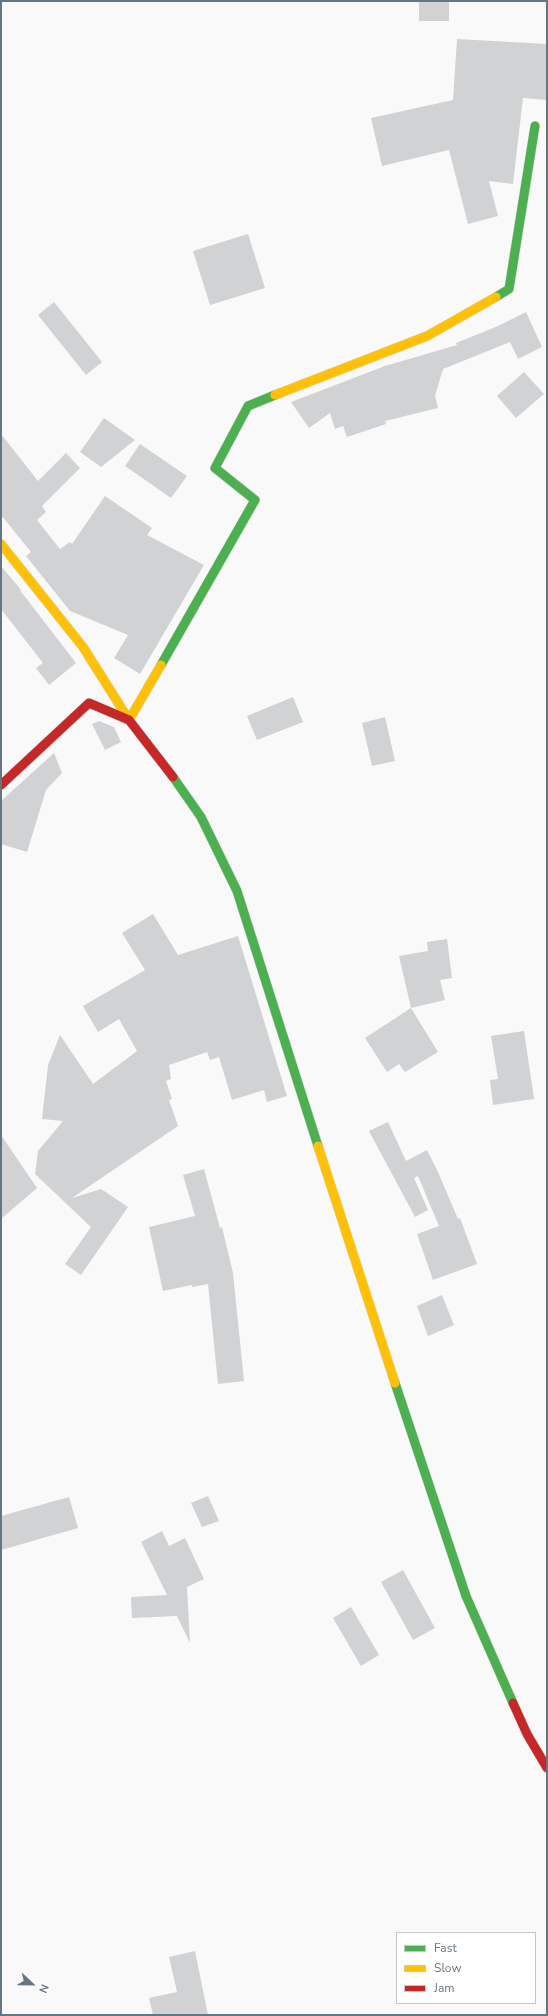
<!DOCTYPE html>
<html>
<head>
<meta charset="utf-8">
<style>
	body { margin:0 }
	#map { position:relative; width:548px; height:2016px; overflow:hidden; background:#f9f9f9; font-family:"Nunito Sans",sans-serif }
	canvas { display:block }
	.frame { position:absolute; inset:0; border:2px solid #657683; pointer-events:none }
	.legend { position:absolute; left:396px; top:1932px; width:140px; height:72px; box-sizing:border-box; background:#fff; border:1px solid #c1c8cd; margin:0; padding:5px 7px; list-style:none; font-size:12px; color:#657683 }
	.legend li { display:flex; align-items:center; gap:8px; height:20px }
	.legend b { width:20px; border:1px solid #c1c8cd }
	.north { position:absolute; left:12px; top:1964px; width:40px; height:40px; -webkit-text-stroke:3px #fff; paint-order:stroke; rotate:112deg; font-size:11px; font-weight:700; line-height:16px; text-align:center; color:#657683 }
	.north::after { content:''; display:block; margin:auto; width:14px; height:18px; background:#657683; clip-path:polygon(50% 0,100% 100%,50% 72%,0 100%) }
</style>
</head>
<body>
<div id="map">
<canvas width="548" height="2016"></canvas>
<div class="frame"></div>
<ul class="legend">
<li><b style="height:5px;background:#4caf50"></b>Fast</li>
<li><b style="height:5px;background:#ffc107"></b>Slow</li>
<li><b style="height:5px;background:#c62828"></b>Jam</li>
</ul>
<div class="north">N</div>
</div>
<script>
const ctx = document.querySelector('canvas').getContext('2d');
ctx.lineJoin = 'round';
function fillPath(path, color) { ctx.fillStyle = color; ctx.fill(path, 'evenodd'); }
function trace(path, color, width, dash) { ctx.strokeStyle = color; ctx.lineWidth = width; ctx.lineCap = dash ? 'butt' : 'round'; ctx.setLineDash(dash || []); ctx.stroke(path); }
fillPath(new Path2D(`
	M419,1H449V21H419Z
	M457,39L547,44V100L523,98L513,184L489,181L498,216L468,224L449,150L382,166L371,118L453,100Z
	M248,234L265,288L210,305L193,251Z
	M54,302L102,362L86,375L38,315Z
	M526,312L542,347L518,359L510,342L443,369L435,396L438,408L385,421L386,424L347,437L343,426L335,429L330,413L309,428L291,402L385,366L457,345L456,343L498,326Z
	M524,372L544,394L516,418L497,396Z
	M104,418L135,440L101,467L80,452Z
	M1,434L38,481L66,453L80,468L42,506L46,512L37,520L60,549L70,542L72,544L105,496L152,528L147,535L204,565L140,674L114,658L128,635L70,611L26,556L31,552L1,515Z
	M140,444L187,476L171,498L125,466Z
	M1,566L22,591L19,589L76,663L49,685L36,668L43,663L1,609Z
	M293,697L303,722L257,740L247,716Z
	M385,717L395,761L372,766L362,723Z
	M99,721L114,727L121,742L105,750L92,724Z
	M54,753L62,773L46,790L27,852L1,844V801Z
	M153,914L178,955L238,936L287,1096L267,1102L264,1090L232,1100L219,1057L210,1060L207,1052L169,1065L171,1079L166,1081L172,1099L169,1100L178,1126L72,1198L101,1189L128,1207L81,1275L65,1264L91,1227L35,1174L38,1151L63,1121L42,1119L48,1065L60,1035L93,1084L137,1051L119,1019L98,1032L83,1006L145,970L122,933Z
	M447,939L452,978L440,980L445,1000L411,1008L438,1052L405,1072L399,1064L387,1072L365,1038L411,1008L399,956L428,951L427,942Z
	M524,1031L534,1099L493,1105L490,1080L498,1079L491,1036Z
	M388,1122L406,1161L427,1150L438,1172L458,1219L460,1218L477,1264L433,1280L417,1234L439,1226L418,1176L414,1178L428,1210L415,1217L369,1131Z
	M1,1135L37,1188L1,1219Z
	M204,1169L220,1228L222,1227L233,1273L244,1381L218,1384L208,1284L192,1287V1285L163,1291L149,1227L195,1216L183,1175Z
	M442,1295L454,1325L428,1336L417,1306Z
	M208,1496L219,1521L202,1527L191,1503Z
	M69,1497L78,1528L1,1550V1516Z
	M162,1531L169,1546L185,1538L204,1579L187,1587L190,1643L177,1616L132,1618L131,1597L167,1595L141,1542Z
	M403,1570L435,1628L413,1640L381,1582Z
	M351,1607L379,1655L361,1666L333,1618Z
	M195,1951L208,2015H153L149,1998L177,1992L169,1957Z`), '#d0d2d3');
const fast = new Path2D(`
	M496,297L509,289L535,126
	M161,665L255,500L215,468L248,406L275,395
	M173,777L201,817L237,891L318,1146
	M395,1383L466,1596L513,1703`);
const slow = new Path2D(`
	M275,395L427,336L496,297
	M1,544L83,647L129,720L161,665
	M318,1146L395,1383`);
const jam = new Path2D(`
	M1,785L89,703L129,720L173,777
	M513,1703L527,1734L547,1768`);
trace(fast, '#d5d6d7', 10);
trace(slow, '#d5d6d7', 10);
trace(jam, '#d5d6d7', 10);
trace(fast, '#4caf50', 9);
trace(slow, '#ffc107', 9);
trace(jam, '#c62828', 9);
</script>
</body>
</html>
